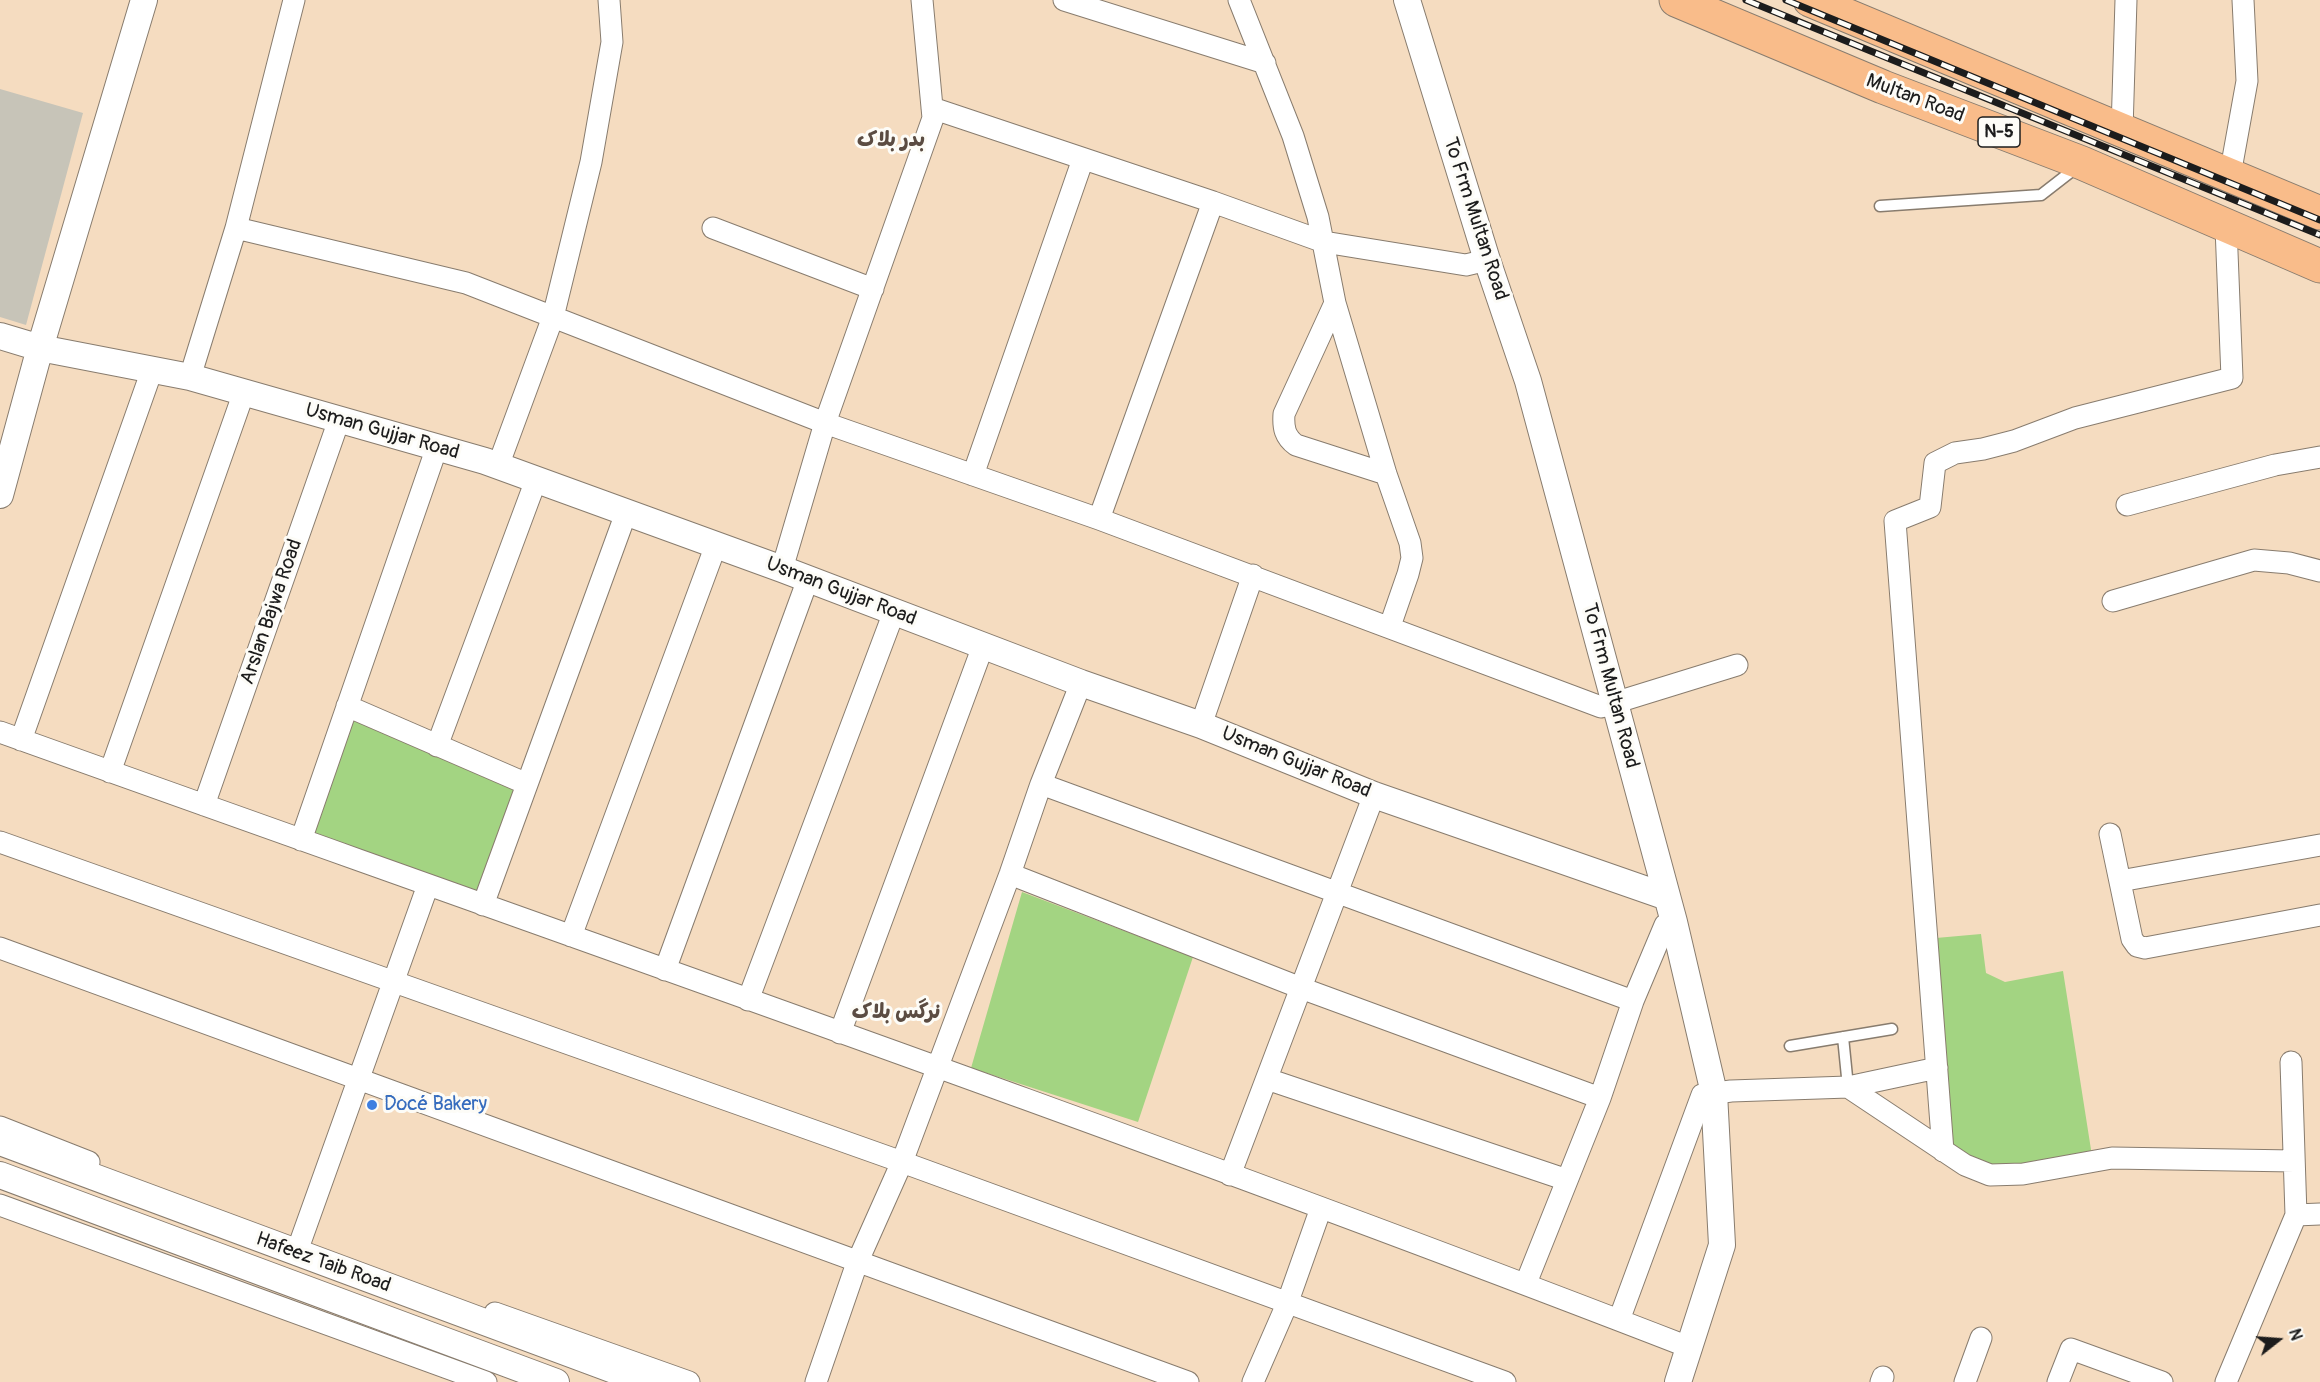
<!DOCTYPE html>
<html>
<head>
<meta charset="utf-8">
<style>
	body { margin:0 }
	#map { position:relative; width:2320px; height:1382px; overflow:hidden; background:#f5dcc0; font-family:Pangolin,sans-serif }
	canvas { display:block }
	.north { position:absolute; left:2248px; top:1310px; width:60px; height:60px; -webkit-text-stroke:4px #fdfcf7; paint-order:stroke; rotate:73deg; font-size:16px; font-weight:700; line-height:24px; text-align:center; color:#1c1c1c }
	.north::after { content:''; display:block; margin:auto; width:21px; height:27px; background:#1c1c1c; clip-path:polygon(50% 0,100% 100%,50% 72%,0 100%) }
</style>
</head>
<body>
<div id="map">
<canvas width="2320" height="1382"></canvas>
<div class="north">N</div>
</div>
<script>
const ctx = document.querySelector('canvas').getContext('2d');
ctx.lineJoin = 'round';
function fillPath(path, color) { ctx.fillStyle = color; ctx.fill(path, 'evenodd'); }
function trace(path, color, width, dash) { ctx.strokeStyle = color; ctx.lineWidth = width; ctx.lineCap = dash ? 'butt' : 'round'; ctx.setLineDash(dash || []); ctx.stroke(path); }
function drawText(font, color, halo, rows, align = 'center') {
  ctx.font = font + ' Pangolin,"Playpen Sans Arabic",sans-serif'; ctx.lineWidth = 6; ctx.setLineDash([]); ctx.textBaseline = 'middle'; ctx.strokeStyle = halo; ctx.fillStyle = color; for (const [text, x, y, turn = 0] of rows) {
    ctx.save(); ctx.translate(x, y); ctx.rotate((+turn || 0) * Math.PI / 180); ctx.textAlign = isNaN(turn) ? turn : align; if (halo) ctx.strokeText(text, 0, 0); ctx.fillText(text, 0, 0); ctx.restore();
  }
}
fillPath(new Path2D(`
	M0,89L83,113L26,325L0,317Z`), '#c7c4b8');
fillPath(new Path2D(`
	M352,715L517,790L476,894L312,835Z
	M1022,892L1193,957L1138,1122L971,1068Z
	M1981,934L1986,973L2005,982L2063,971L2092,1156L2027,1167H1993L1950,1145L1936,938Z`), '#a3d482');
const service = new Path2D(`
	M1880,206L2041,195L2077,167
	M1843,1037L1848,1087
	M1790,1046L1892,1029`);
const minor = new Path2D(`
	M1064,0L1265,63
	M1239,0L1293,136L1318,217L1335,303L1386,474L1410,543L1412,558L1408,574L1390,626
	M932,108L1213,202L1324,242L1466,265L1487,260
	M2122,130L2126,0
	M2230,175L2247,81L2243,0
	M236,228L466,283L825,423L1099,519L1601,707L1737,665
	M713,228L873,289
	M1335,303L1284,414C1283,428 1285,437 1296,445L1386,474
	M190,377L236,228L294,0
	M498,466L553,317L591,162L612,42L609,0
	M973,475L1083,159
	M2127,505L2275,465L2320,457
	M1099,519L1213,202
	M782,569L825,423L933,118L922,0
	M2113,601L2254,560L2289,563L2320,571
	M347,706L527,784
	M1201,725L1253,575
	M0,732C564,934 1131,1131 1691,1348
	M21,740L152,370
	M437,746L536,480
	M110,772L244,392
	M1041,784L1633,1001
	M204,805L339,420
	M2110,834L2132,939L2137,946L2145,948L2320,915
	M301,840L437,447
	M0,842L902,1162L1505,1382
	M1010,874L1301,988L1600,1098
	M2120,881L2320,845
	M483,905L626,513
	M571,936L716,545
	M0,948L1188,1382
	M665,970L808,579
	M748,1000L894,612
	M840,1033L983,646
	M1267,1079L1567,1180
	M1848,1087L1937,1068
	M0,1127L89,1162
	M1943,1151L1895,521L1930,507L1935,463L1955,453L1983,449L2014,441L2075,418L2232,378L2226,227
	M1230,1175L1374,795
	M0,1205L486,1382
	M2296,1215L2320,1214
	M296,1254L428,885
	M1526,1283L1600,1098L1633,1001L1665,925L1674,922
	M495,1313L689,1382
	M1619,1320L1702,1095L1731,1091L1848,1087L1965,1165L1990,1175L2023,1174L2112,1158L2294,1161
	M816,1382L857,1263L902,1162L1010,874L1041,784L1081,683
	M1253,1382L1287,1304L1321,1208
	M1881,1382L1883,1377
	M1965,1382L1981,1338
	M2058,1382L2071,1349L2162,1382
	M2226,1382L2296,1215L2291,1062`);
const tertiary = new Path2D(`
	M1407,0L1487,260L1528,381L1674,922L1714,1093L1722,1245L1678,1382
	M0,336L40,348L190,377L485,461L782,569L1081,683L1201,725L1374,795L1667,897
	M0,495L40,348L144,0
	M0,1142L646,1382
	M0,1175L556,1382`);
const primary = new Path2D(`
	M1676,0L1883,87L2082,163L2320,266
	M1810,0L2320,213`);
trace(service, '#887c6e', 13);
trace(minor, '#887c6e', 23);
trace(tertiary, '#887c6e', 28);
trace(primary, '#887c6e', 35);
trace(service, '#fff', 10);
trace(minor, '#fff', 21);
trace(tertiary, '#fff', 26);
trace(primary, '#f9bc8a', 33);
const rail = new Path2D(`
	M1746,0L2320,235
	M1786,0L2320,220`);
trace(rail, '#1c1c1c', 7);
trace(rail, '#fdfcf7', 4.5, [14]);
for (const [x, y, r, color] of [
	[372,1105,6,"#3f7fe0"]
]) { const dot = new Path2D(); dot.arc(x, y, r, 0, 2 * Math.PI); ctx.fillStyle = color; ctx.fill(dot); trace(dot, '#fdfcf7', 2); }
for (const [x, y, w] of [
	[1999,132,42]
]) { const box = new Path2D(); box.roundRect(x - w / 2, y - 15, w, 30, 4.5); ctx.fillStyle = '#fdfcf7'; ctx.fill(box); trace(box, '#1c1c1c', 1.5); }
drawText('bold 18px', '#1c1c1c', null, [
	["N-5",1999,132]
]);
drawText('20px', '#1c1c1c', '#fdfcf7', [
	["Multan Road",1915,99,21],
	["To Frm Multan Road",1475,219,72],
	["Usman Gujjar Road",382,432,16],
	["Usman Gujjar Road",841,592,21],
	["Arslan Bajwa Road",272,612,-71],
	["To Frm Multan Road",1610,686,75],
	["Usman Gujjar Road",1296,763,22],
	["Hafeez Taib Road",323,1263,20]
]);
drawText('20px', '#366cbe', '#fdfcf7', [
	["Docé Bakery",384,1105]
], 'left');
drawText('bold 21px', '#5b4c42', '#fdfcf7', [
	["بدر بلاک",891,141],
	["نرگس بلاک",896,1013]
]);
</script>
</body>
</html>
